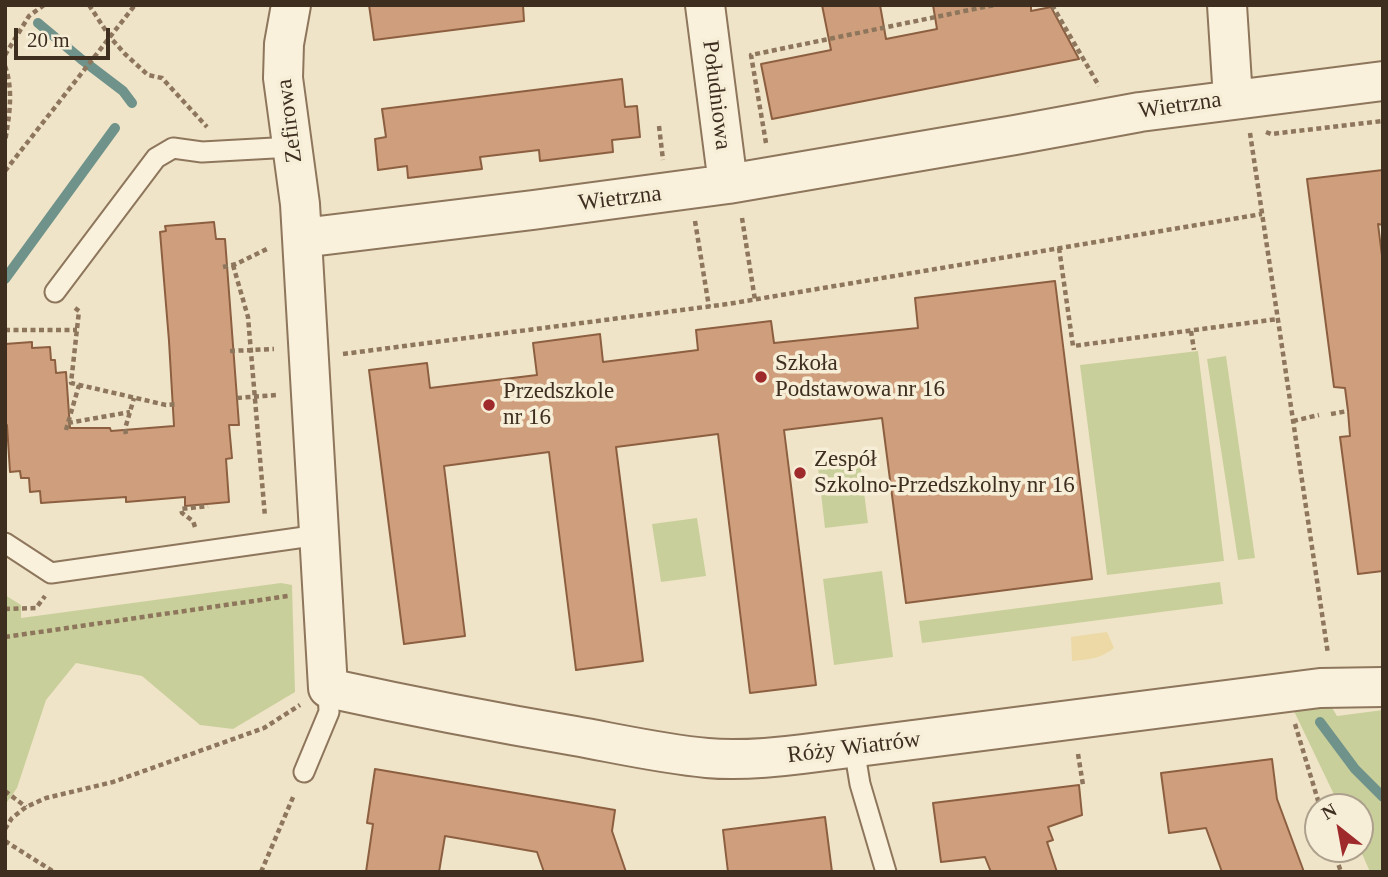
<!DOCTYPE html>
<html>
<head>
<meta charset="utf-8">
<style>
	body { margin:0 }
	#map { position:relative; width:1388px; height:877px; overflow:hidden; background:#f0e4c8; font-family:Georgia,serif }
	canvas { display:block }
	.frame { position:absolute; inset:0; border:7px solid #3d2e20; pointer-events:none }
	.north { position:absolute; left:1304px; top:793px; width:70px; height:70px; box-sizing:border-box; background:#f7eed8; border:2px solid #ada18e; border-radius:50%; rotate:329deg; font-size:19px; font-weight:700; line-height:28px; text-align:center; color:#3d2e20 }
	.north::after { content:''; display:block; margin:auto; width:24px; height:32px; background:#9e2a2b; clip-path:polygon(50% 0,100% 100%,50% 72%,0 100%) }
	.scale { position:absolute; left:14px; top:28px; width:96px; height:32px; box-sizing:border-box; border:4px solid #3d2e20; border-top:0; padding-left:9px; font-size:21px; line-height:24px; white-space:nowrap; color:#3d2e20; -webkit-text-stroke:5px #f7eed8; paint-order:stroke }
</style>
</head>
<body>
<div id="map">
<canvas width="1388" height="877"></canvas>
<div class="frame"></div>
<div class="north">N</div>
<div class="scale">20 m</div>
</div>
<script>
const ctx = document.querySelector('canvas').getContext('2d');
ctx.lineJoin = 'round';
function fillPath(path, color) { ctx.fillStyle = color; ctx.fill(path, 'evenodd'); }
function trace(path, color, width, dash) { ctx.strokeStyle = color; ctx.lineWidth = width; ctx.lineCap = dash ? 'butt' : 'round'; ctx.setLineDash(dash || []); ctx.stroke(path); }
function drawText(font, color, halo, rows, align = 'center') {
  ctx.font = font + ' Georgia,serif'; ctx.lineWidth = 7; ctx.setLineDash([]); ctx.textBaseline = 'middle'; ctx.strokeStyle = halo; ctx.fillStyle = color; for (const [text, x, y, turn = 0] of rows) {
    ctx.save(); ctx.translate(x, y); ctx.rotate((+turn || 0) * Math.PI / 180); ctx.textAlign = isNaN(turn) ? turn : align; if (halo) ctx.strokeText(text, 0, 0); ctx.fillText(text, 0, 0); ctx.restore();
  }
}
fillPath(new Path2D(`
	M1198,351L1224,561L1107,575L1080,365Z
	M1226,356L1255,558L1238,560L1207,359Z
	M860,461L868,523L825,528L818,467Z
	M697,518L706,576L661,582L652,524Z
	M882,571L893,657L834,665L823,579Z
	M1220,582L1223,604L922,643L919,621Z
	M281,583L292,585L295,692L233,729L200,725L142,676L76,663L46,700L17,788L5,805V595L21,605V618Z
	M1331,706L1337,716L1383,710V872H1370L1360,849V807H1340L1292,707Z`), '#c9cf9b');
fillPath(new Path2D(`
	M1107,632L1114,648C1100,659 1090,659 1072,661L1071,637Z`), '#ecd9a5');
trace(new Path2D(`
	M38,23L81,59L123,91L132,103
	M5,279L115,128
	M1320,722L1355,769L1383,797`), '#6f938a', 10);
const building = new Path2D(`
	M369,5H523L524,21L374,40Z
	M822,5H880L886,39L937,29L933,5H1031V11L1051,7L1079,59L772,119L761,64L831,50Z
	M622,79L625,107L637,106L640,137L612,140L613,152L540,161L539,150L480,157L482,169L408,178L407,166L378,170L375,139L386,137L382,109Z
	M1383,170V225L1378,224L1383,264V571L1358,574L1340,437L1350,436L1348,411L1345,388L1334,387L1307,179Z
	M214,222L216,239H225L239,425H229L232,458L226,459L229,502L185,506V497L126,502V497L41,503L40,491L30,492L29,478H21L20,471L10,472L7,425H5V344L32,342V348L50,347L51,360H55L56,373L66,372L70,428H110L111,431L174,426L169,341L160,232L166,231L165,226Z
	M1055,281L1092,579L906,603L882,418L784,430L816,685L750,693L718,434L616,447L643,661L576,670L549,452L444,466L465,636L404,644L369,370L427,363L430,388L537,375L533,343L600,334L603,362L698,350L696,330L771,321L774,343L918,328L915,298Z
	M1272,759L1277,799L1304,872H1222L1206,828L1169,833L1161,773Z
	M375,769L615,810L612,831L626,872H544L537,852L445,836L439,872H366L373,824L367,823Z
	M1079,785L1082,815L1048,827L1053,840L1047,842L1057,872H991L985,857L941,862L933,803Z
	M825,817L832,872H728L723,830Z`);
fillPath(building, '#cf9f7d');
trace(building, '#8d5f41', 2);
const service = new Path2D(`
	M55,292L156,158L173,148L202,152L292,147
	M5,543L51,573L319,535
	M854,748L860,784L886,872
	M304,772L329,712L328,688`);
const minor = new Path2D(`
	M291,5L284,44L283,78L300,204L328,688C410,706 492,722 575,736C619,744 663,754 707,758C739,761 771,758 803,754L1320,688L1383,687
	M705,5L728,184
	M1227,5L1233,99
	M302,238L533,210L728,184L1015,135L1140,112L1383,81`);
trace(service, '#8d765c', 23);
trace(minor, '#8d765c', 42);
trace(new Path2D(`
	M89,5L110,37L125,54L148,75L162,78L207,127
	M1052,5L1099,86
	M5,55L29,16L44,5
	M5,66C14,91 9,117 5,142
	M659,126L663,160
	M1266,132L1271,134L1383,121
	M1250,133L1328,654
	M766,143L751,55L994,5
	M5,171L135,5
	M742,218L755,300
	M695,221L709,307
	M1059,248L1073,346L1278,319
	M233,265L248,317L265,517
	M223,267L236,264L267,249
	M75,308L79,311L71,383L166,405L178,404
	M5,330H77
	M1191,331L1194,350
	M230,351L274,349
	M343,354L728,304L1262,214
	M237,398L277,395
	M1331,414L1348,411
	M1293,421L1319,415
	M68,423L130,412
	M66,430L79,385
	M126,434L125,429L134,398
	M195,527L193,521L182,513L181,509L208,506
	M5,609L36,608L45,596
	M5,637L288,596
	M1295,724L1320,807
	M1078,754L1083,785
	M5,791L26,807
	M5,829L12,818L26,807L46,798L113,782L264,728L300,705
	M5,841L54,872
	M1333,849L1341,872
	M261,872L294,795`), '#8d765c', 4.5, [5, 3.5]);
trace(service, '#faf1dc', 19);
trace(minor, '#faf1dc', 38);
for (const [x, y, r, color] of [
	[761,377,7,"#9e2a2b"],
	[489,405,7,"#9e2a2b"],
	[800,473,7,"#9e2a2b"]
]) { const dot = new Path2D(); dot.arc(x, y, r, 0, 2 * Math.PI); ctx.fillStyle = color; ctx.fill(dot); trace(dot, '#f7eed8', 2.5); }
drawText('23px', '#3d2e20', '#f7eed8', [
	["Południowa",716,95,83],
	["Wietrzna",1180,106,-8],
	["Zefirowa",290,121,-97],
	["Wietrzna",620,199,-7],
	["Róży Wiatrów",854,748,-7]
]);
drawText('23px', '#3d2e20', '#f7eed8', [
	["Szkoła",775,364],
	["Podstawowa nr 16",775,390],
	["Przedszkole",503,392],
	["nr 16",503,418],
	["Zespół",814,460],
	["Szkolno-Przedszkolny nr 16",814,486]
], 'left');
</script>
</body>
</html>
